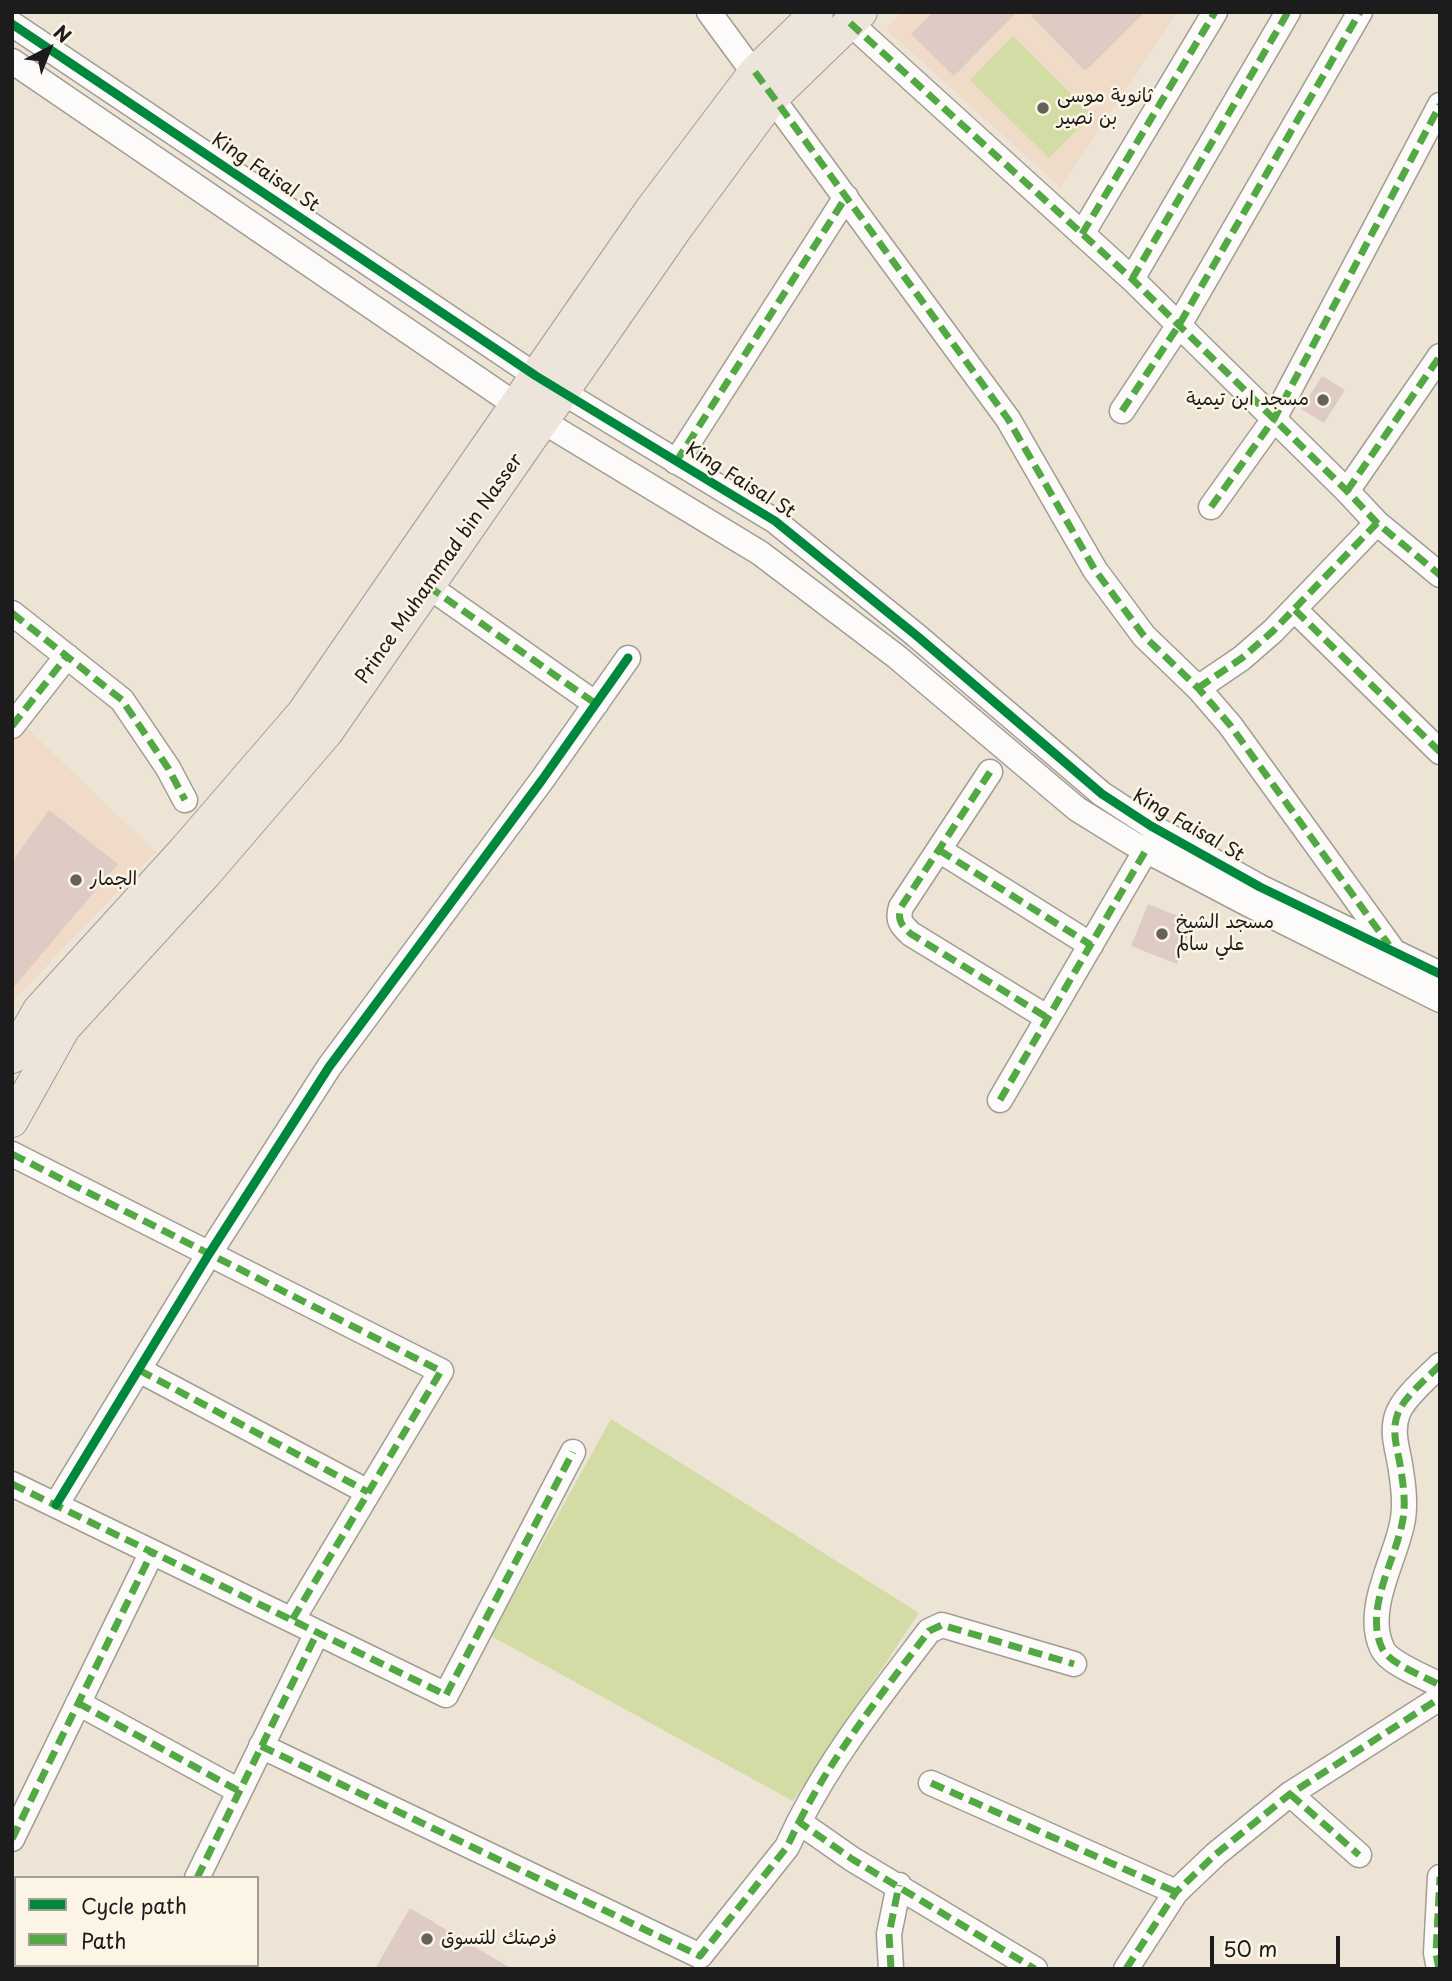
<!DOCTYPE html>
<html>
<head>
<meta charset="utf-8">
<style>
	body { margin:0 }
	#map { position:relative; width:1452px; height:1981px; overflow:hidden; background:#ede4d6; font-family:"Playpen Sans",sans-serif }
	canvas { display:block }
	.frame { position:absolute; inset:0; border:14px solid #1c1c1c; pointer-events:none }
	.legend { position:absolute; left:14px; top:1876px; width:245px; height:91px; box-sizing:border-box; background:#fcf5e5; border:2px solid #a29e95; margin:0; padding:9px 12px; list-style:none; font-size:21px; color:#1c1c1c }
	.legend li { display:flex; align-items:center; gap:14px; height:35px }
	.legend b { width:35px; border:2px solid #a29e95 }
	.north { position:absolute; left:14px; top:14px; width:70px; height:70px; -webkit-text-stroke:5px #fcf5e5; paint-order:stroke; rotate:42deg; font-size:19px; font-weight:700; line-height:28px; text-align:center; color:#1c1c1c }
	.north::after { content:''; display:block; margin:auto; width:24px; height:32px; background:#1c1c1c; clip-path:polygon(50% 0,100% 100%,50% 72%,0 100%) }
	.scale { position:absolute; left:1210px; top:1936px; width:130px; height:32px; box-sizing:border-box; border:4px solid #1c1c1c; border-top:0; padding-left:9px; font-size:21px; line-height:24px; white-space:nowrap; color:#1c1c1c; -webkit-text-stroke:5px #fcf5e5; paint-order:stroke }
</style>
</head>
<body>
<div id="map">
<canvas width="1452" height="1981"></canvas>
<div class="frame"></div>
<ul class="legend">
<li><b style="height:9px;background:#00873e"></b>Cycle path</li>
<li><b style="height:9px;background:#52a943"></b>Path</li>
</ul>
<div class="north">N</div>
<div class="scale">50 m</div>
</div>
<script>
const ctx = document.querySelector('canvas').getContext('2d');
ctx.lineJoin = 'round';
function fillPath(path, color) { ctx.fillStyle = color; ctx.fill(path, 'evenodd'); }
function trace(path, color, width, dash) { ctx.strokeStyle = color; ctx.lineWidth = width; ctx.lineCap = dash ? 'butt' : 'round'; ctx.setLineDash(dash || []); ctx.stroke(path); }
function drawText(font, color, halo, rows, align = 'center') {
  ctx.font = font + ' "Playpen Sans","Playpen Sans Arabic",sans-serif'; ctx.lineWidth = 5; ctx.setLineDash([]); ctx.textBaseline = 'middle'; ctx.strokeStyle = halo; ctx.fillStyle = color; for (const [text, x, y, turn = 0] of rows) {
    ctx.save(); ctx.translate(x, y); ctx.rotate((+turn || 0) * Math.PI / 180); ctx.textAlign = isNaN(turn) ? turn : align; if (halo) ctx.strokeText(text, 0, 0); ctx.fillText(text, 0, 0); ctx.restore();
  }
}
fillPath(new Path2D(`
	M903,12H1177L1060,187L886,29Z
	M27,728L156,852L12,1002V743Z`), '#f0dbc9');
fillPath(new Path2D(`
	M1013,36L1092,115L1049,158L970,80Z
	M611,1419L919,1613L793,1801L491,1636Z`), '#d2dca4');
fillPath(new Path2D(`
	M933,12H1013L1015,14L954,76L911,34Z
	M1035,12H1145L1085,71L1031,16Z
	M1322,376L1345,390L1324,423L1301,409Z
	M49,810L118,864L12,989V862Z
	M1148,904L1193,922L1177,964L1131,946Z
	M410,1908L512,1969H375Z`), '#ddcbc4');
const minor = new Path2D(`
	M709,12L1008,419L1095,570L1144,636L1198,688L1230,725L1392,949
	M850,23L1132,279L1347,491L1377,523L1440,575
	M12,24L536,376L775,521L917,636L1102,794L1151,826L1260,887L1440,974
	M12,61L516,405L760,553L897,657L1077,809L1132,843L1248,904L1440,1000
	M1082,234L1215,12
	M1132,279L1288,12
	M1122,411L1179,325L1360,12
	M676,462L846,197
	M1347,491L1440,356
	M1211,507L1274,419L1440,105
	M428,586L596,704
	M1295,610L1440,752
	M12,613L122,700L168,768L185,800
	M1198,688L1242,658L1273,631L1377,523
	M12,726L67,656
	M990,772L901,907C897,920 901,925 911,934L1048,1018
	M939,850L1091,945
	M1000,1100L1146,850
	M12,1154L441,1371L292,1620
	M1440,1365C1427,1378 1404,1397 1398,1413C1390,1433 1399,1452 1401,1471C1404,1489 1406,1507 1402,1524C1395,1560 1364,1610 1382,1648C1388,1663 1425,1677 1440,1685
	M139,1370L368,1492
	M12,1484L446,1695L573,1452
	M56,1505L209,1254L329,1067L542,780L628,658
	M78,1703L239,1791
	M261,1746L700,1956L787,1847L799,1822L852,1859L1035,1969
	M931,1783L1176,1892
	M1290,1794L1359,1855
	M799,1822C834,1753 883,1692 929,1631L942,1625L1074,1664
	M12,1839L152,1552
	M197,1878L317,1633
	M891,1969L889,1934L899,1885
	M1126,1969L1176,1892L1216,1854L1290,1794L1440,1698
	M1439,1969L1436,1953L1440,1877`);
const major = new Path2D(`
	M12,1057L39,1010L183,852L303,713L650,211L755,72L817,12
	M12,1121L64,1028L206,873L327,732L675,230L773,97L861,12`);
const highway = new Path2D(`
	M12,1913L16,1914
	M12,1950L16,1951
	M57,1965L66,1969
	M150,1965L159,1969`);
trace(minor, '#a19c95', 27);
trace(major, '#a19c95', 34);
trace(highway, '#a19c95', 38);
trace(minor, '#fcfbf9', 24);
trace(major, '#ede5dc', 32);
trace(highway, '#ede5dc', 35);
trace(new Path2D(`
	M850,23L1132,279L1347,491L1377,523L1440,575
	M755,72L1008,419L1095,570L1144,636L1198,688L1230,725L1389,945
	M1082,234L1215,12
	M1132,279L1288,12
	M1122,411L1179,325L1360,12
	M676,462L846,197
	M1347,491L1440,356
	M1211,507L1274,419L1440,105
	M428,586L596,704
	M1295,610L1440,752
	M12,613L122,700L168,768L185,800
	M1198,688L1242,658L1273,631L1377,523
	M12,726L67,656
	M990,772L901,907C897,920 901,925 911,934L1048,1018
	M939,850L1091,945
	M1000,1100L1146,850
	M12,1154L441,1371L292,1620
	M1440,1365C1427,1378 1404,1397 1398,1413C1390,1433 1399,1452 1401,1471C1404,1489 1406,1507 1402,1524C1395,1560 1364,1610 1382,1648C1388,1663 1425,1677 1440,1685
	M139,1370L368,1492
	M12,1484L446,1695L573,1452
	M78,1703L239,1791
	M261,1746L700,1956L787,1847L799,1822L852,1859L1035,1969
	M931,1783L1176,1892
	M1290,1794L1359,1855
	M799,1822C834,1753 883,1692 929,1631L942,1625L1074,1664
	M12,1839L152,1552
	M197,1878L317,1633
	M154,1967V1965
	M891,1969L889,1934L899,1885
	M1126,1969L1176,1892L1216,1854L1290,1794L1440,1698
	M1439,1969L1436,1953L1440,1877`), '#52a943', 7, [14, 7]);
trace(new Path2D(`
	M12,24L536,376L775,521L917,636L1102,794L1151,826L1260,887L1440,974
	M56,1505L209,1254L329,1067L542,780L628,658`), '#00873e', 9);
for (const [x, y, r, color] of [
	[1043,108,7,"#65625d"],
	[1323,400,7,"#65625d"],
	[76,880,7,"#65625d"],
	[1162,934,7,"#65625d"],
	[427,1939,7,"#65625d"]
]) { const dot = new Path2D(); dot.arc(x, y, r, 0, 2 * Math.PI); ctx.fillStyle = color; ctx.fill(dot); trace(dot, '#fcf5e5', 2.5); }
drawText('19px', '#1c1c1c', '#fcf5e5', [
	["ثانوية موسى",1057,97],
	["بن نصير",1057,119],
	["مسجد ابن تيمية",1309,400,"right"],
	["الجمار",90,880],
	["مسجد الشيخ",1176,923],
	["علي سالم",1176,945],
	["فرصتك للتسوق",441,1939]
], 'left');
drawText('19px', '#1c1c1c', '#fcf5e5', [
	["King Faisal St",265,173,34],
	["King Faisal St",740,481,32],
	["Prince Muhammad bin Nasser",440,569,-55],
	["King Faisal St",1188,826,30]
]);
</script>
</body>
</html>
